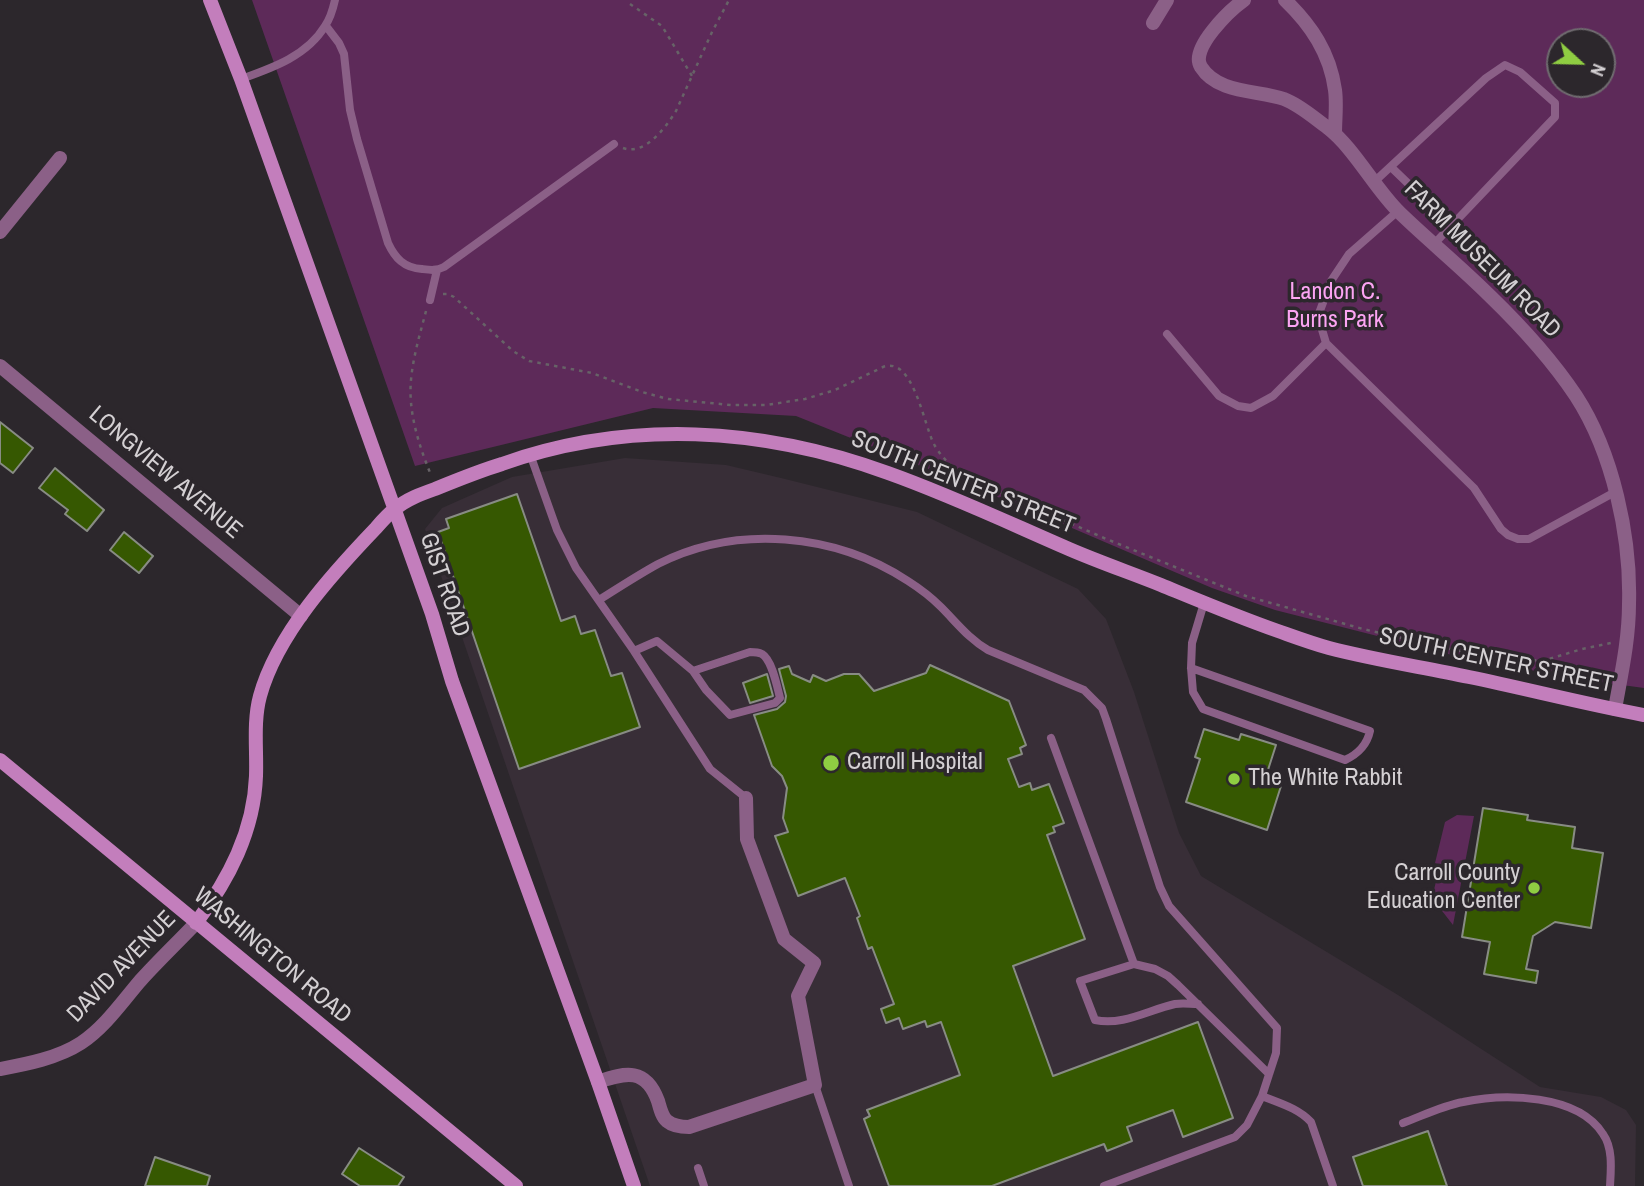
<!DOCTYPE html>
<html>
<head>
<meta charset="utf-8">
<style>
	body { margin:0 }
	#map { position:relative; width:1644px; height:1186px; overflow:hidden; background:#2c272c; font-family:"Archivo Narrow",sans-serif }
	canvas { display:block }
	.north { position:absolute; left:1546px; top:28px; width:70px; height:70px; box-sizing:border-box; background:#2c272c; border:2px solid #6f6b6f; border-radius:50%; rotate:112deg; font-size:19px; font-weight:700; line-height:28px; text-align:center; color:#d4d0d3 }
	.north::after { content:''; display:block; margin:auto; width:24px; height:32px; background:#8fcd42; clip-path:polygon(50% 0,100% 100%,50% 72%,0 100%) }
</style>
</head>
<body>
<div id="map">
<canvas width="1644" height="1186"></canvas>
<div class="north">N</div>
</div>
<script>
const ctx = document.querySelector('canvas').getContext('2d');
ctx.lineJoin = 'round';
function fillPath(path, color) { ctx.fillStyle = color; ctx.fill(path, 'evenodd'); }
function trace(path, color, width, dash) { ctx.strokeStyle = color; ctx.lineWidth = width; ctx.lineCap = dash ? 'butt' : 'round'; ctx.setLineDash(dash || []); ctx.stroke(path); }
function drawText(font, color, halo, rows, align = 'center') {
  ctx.font = font + ' "Archivo Narrow",sans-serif'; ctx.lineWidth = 7; ctx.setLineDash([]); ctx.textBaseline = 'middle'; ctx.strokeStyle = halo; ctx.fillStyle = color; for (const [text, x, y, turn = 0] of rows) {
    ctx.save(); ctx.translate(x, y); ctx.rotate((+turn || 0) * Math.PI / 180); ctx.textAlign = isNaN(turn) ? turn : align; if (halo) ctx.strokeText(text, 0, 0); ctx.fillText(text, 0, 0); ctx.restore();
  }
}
fillPath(new Path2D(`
	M625,458L726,465L781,478L917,512L1078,589L1106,619L1134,692L1179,833L1201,876L1398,995L1540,1087L1601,1097L1626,1110L1636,1125L1635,1186H650L425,529L442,508L512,477Z`), '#382e37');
fillPath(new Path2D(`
	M252,0H1644V688L1578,679L1456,656L1275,610L1212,588L1030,510L796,416L653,408L415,466ZM1560,42H1602V84H1560Z
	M1457,815L1474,816L1453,925L1432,898L1440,865L1435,863L1445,822Z`), '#5d2a59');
const building = new Path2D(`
	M0,422L33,448L13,473L0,463Z
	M55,468L104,510L87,531L65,514L68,510L39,488Z
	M517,494L561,621L575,616L581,634L595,630L611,676L622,673L640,727L519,769L438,532L449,528L446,519Z
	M124,532L153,556L139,573L110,550Z
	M930,665L1009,701L1026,745L1020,748L1022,754L1008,759L1019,787L1030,783L1032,790L1049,784L1064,823L1053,827L1055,832L1047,835L1085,939L1013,966L1053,1076L1198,1022L1233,1118L1183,1137L1173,1110L1127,1127L1132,1141L1107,1151L1104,1144L992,1186H889L864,1119L870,1116L867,1110L960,1075L941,1022L927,1027L925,1021L903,1029L899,1018L886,1023L881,1009L894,1004L872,947L868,949L857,918L860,916L845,878L798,896L775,836L788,832L783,818L787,788L782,776L772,766L754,715L777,709L785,702L786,696L779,669L789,666L792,674L810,682L813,675L826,681L844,674H859L874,691L926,673Z
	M767,674L773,696L750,703L743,683Z
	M1204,729L1239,740L1241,734L1276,745L1267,773L1275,775L1273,783L1281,786L1267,830L1186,802L1200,759L1195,757Z
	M1483,808L1528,815L1527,820L1575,827L1572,848L1603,853L1591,928L1555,922L1533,936L1526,969L1538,971L1536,983L1484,974L1490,942L1462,937Z
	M1428,1131L1447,1186H1363L1353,1157Z
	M359,1148L404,1177L398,1186H360L342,1174Z
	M155,1157L210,1176L207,1186H145Z`);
fillPath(building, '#365801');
trace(building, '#888c84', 2);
trace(new Path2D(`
	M630,4L662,26L692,76
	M623,148C645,156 666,127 676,111L712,32L729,0
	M443,294H448L454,297L513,351L529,361L592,373L642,392L668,399L731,405H766L805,399L835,390L883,367C914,355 924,428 935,446C943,459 953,468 965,477L1104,538L1246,596L1363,629L1431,645L1516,662L1549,659L1582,649L1611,643
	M426,311C420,334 413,357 411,380C408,412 419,446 431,475`), '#676267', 2.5, [3.5, 5]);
trace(new Path2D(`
	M326,26L339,43L344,54L350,110L357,139L388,243C395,258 404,268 422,269C430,270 436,271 444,267L614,144
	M241,79C272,68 307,56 325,26C330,19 333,9 335,0
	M1391,167L1451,225
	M1374,182L1486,78L1505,65L1520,72L1555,103V117L1434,244
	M1398,211L1349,254L1331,281L1318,316L1326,343L1474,488L1501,529L1508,535L1518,539H1529L1615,492
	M430,300L437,270
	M1167,334L1219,396L1238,406L1251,408L1273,396L1326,343
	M530,454L557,530L576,568L634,651L710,769L746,798
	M599,600C618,588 638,575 658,564C737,524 835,533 908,581C919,588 931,597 941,607C957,623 969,639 988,650L1084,690L1102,708L1106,719L1160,887L1169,906L1277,1028L1276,1053L1262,1096L1247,1125L1235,1137L1104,1186
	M634,651L657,641L693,671L706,690L730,715L775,703L780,698C777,686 772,660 762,654C758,652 755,652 750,652L693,671
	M1191,668L1370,731C1367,745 1358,754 1345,760L1203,709L1193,692L1191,668L1192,643L1204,603
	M1051,738L1134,964
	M1198,1004C1190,1004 1183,1003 1175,1004C1148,1010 1123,1026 1095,1020L1080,981L1134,964L1155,969L1168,976L1178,985L1269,1074
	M815,1085L849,1186
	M1262,1096C1279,1103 1298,1108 1311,1122L1333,1186
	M1403,1123C1422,1116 1442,1106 1463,1102C1504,1093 1578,1094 1603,1134C1613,1148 1611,1169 1610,1186
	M698,1168L704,1186`), '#8b6087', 8);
trace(new Path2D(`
	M1244,0C1230,10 1189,49 1201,67C1218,94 1258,90 1284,99C1300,105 1314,118 1328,128C1355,149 1375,189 1400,213C1429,241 1461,267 1490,296C1521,326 1552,360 1576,396C1613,453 1631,537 1629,604C1629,640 1621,675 1615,709
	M1285,0C1311,25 1330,53 1335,90C1337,104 1335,119 1335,134
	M1153,23L1167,0
	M0,232L60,158
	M0,366L301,616
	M0,1069C27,1064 58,1058 81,1043C105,1027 122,1002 140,981C158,961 178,942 196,923
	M598,1082C626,1072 646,1068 658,1101C660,1108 662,1117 667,1121C673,1126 682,1127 689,1127L815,1085L798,996L814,963L784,939L747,839L746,798`), '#8b6087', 14);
trace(new Path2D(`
	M210,0L241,79L432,614L452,681L598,1082L634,1186
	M0,760L516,1186
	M196,923C229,879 254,831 256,776C257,749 253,722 260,696C277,634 333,573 376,528C382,521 388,514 395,509C407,499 421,494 435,489C457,480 479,471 502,464C629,419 762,427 888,473C950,495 1009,523 1069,549C1099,562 1131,573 1161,585C1200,601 1238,617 1278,631C1295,637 1311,643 1329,648C1375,660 1422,667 1469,677C1527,689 1585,704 1644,715`), '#c37ebc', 14);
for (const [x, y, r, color] of [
	[831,763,9,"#8fcd42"],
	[1234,779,7,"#8fcd42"],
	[1534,888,7,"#8fcd42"]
]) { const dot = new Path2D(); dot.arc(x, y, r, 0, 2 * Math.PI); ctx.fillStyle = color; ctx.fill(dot); trace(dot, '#2c272c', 2.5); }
drawText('24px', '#d4d0d3', '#2c272c', [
	["FARM MUSEUM ROAD",1482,260,45],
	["LONGVIEW AVENUE",165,473,40],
	["SOUTH CENTER STREET",963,483,22],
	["GIST ROAD",444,585,71],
	["SOUTH CENTER STREET",1496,661,12],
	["WASHINGTON ROAD",272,956,40],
	["DAVID AVENUE",122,967,-46]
]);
drawText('24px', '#fca4f3', '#2c272c', [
	["Landon C.",1335,293],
	["Burns Park",1335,321]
]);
drawText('24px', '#d4d0d3', '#2c272c', [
	["Carroll Hospital",847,763],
	["The White Rabbit",1248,779],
	["Carroll County",1520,874,"right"],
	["Education Center",1520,902,"right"]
], 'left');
</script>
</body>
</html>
